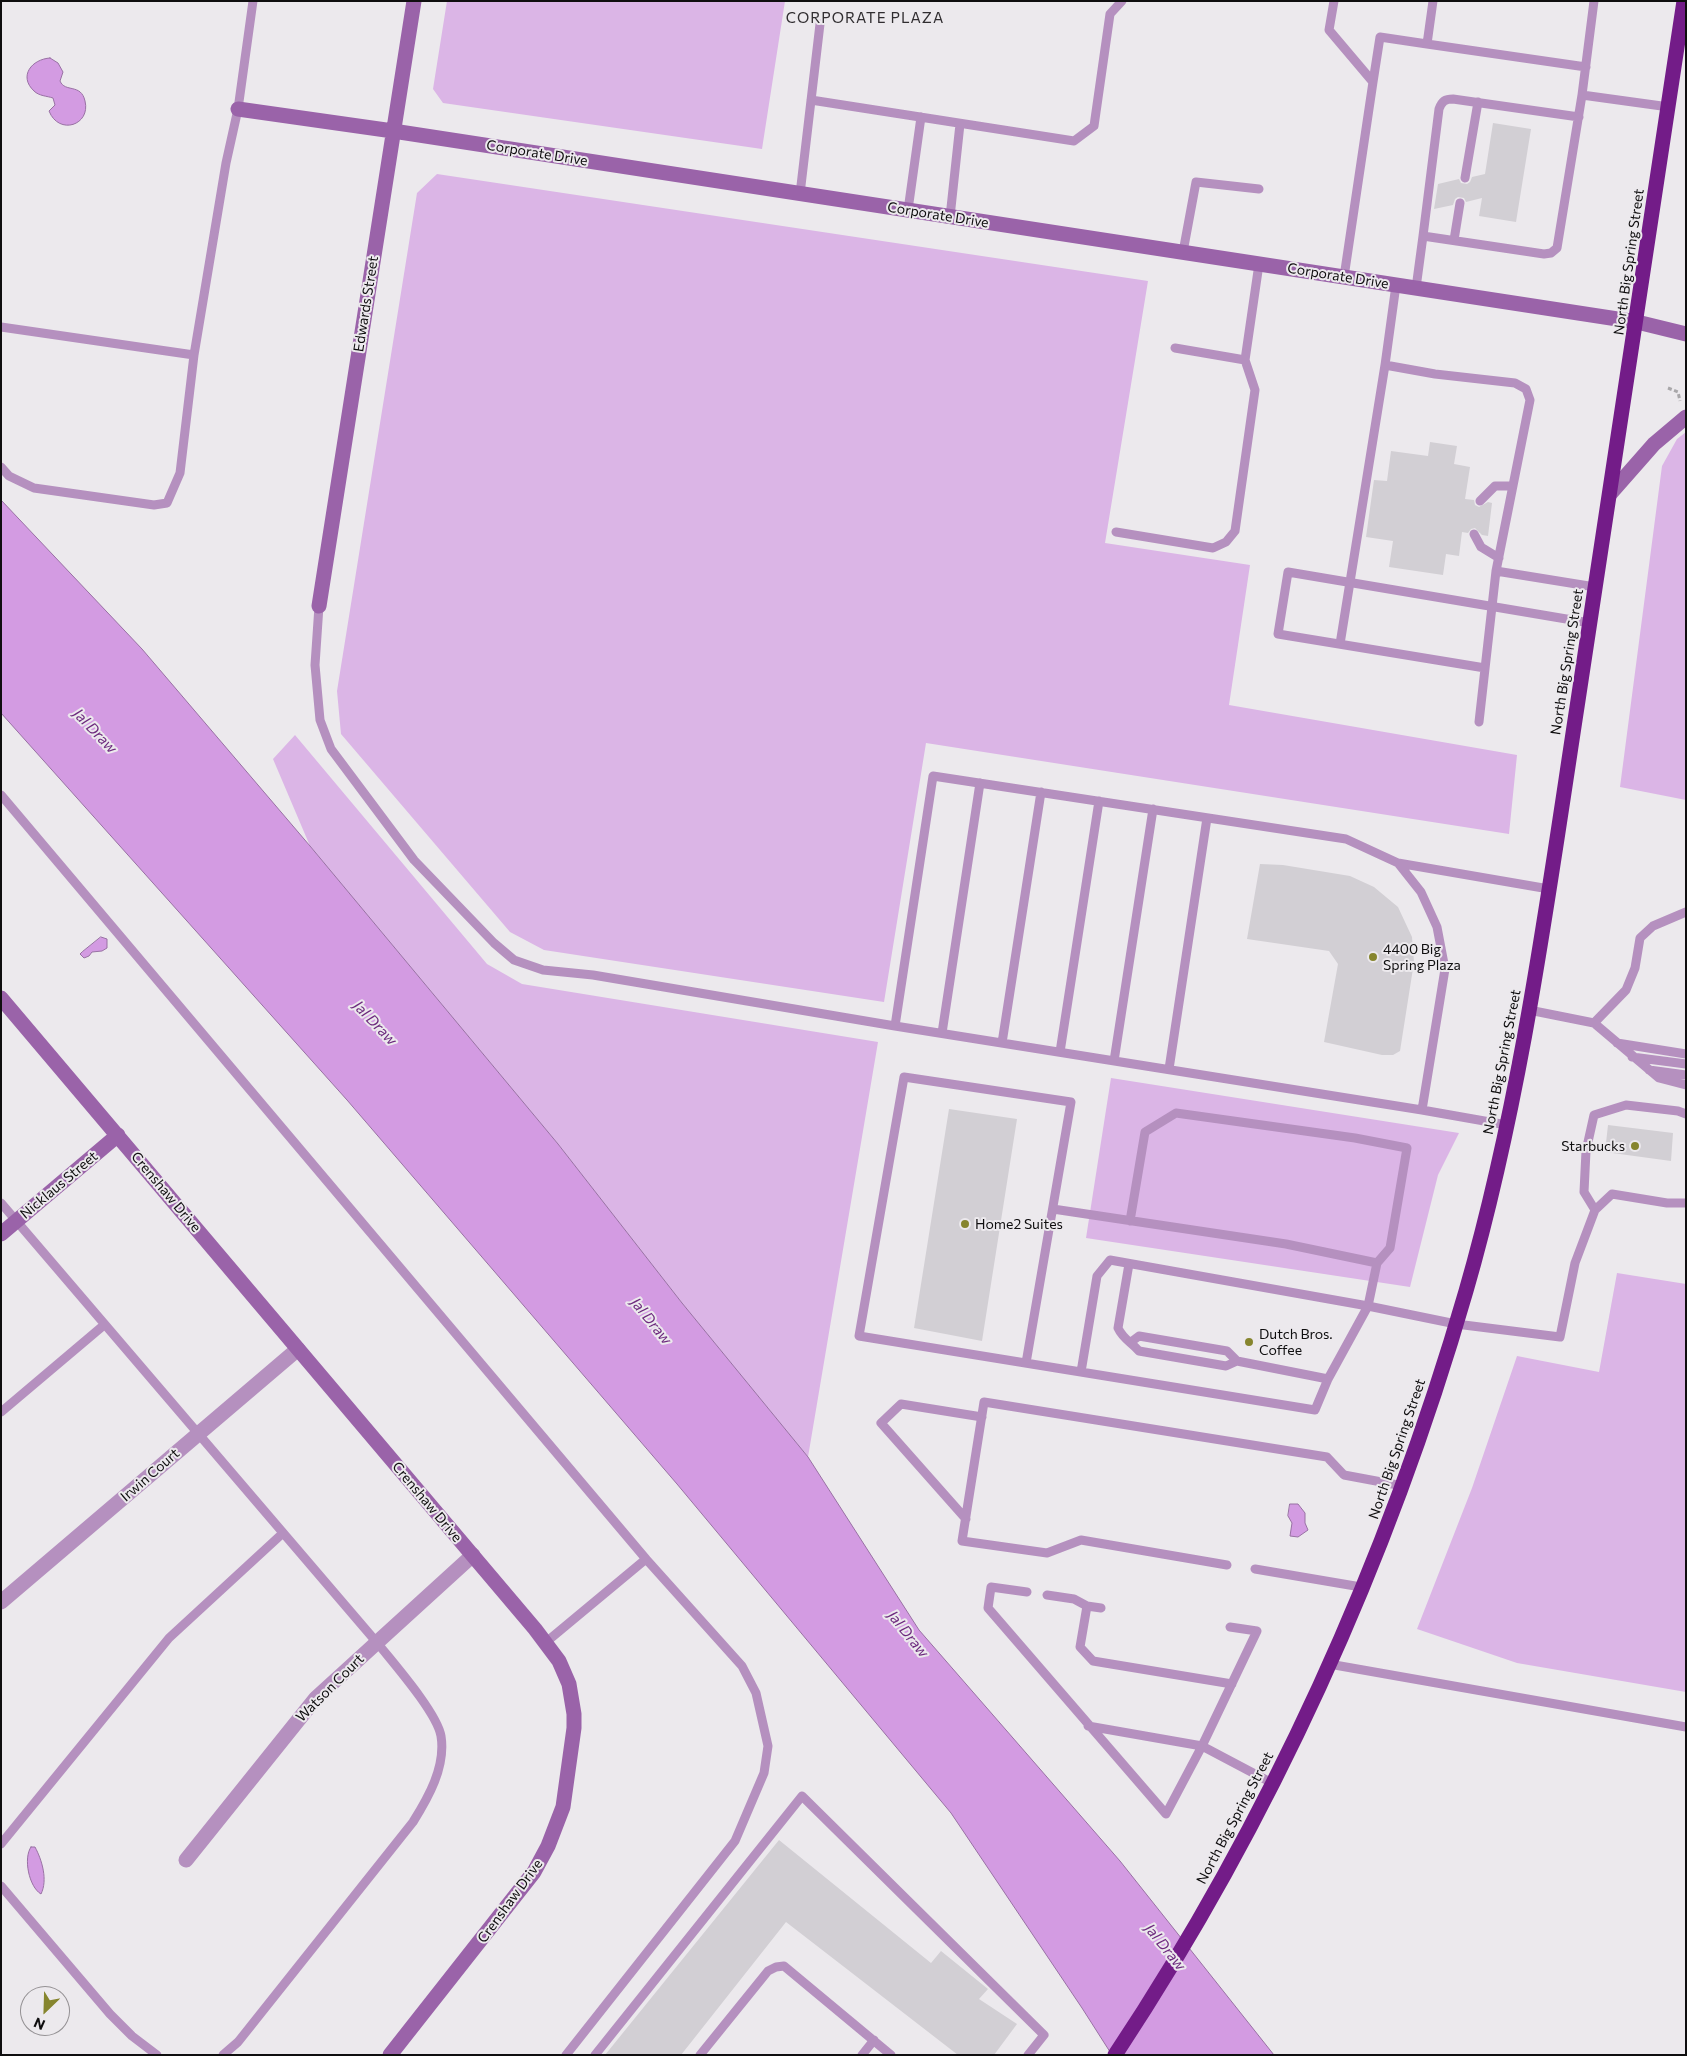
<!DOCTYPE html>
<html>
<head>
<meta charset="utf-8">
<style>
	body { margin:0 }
	#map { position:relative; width:1687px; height:2056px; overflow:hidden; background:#ece9ed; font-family:Commissioner,sans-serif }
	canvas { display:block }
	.frame { position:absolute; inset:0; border:2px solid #0f0e0f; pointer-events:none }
	.north { position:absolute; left:20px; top:1986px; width:50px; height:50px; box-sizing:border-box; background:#ece9ed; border:1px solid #949194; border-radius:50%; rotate:204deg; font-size:14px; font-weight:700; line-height:20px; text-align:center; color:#0f0e0f }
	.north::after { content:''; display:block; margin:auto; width:18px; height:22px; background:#86852e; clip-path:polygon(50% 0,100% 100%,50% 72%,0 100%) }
</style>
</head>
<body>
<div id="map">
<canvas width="1687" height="2056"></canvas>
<div class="frame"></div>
<div class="north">N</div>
</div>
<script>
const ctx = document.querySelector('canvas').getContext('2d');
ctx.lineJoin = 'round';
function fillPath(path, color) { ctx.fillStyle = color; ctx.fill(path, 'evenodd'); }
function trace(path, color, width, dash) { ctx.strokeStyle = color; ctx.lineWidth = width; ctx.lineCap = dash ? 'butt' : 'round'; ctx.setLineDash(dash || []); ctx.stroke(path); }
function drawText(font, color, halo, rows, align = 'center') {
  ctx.font = font + ' Commissioner,sans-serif'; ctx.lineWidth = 4; ctx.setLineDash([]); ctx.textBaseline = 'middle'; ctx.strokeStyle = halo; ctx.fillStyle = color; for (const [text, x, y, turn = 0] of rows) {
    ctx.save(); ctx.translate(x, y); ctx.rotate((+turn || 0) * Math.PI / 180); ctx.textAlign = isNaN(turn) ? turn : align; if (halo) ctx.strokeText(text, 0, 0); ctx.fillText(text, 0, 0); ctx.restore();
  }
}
fillPath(new Path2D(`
	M447,1H785L762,149L443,103L433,89Z
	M437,174L1148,281L1105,543L1250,565L1229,705L1517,755L1509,834L926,743L884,1002L544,950L510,932L341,734L337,691L417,193Z
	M1686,432V800L1620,787L1662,466L1677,439Z
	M295,735L487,964L522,984L878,1042L808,1457L682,1303L558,1144L310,846L273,759Z
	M1111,1078L1459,1133L1438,1175L1410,1287L1086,1238Z
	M1617,1273L1686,1284V1692L1517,1663L1417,1629L1472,1488L1517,1356L1599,1372Z`), '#dbb5e6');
const water = new Path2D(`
	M50,58L58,63L63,72L60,81C65,93 81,83 85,101C91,125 59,136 49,111L55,105L53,98C47,96 39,96 34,91C18,76 32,59 50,58Z
	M1,500L142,649L310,846L558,1144L682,1303L808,1457L919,1630L1120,1861L1274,2055H1112L1082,2008L951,1813L677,1484L347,1100L1,713Z
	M101,937L107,939V948L102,951L92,952L89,956L84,958L80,954L82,952Z
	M1290,1504H1298L1305,1513V1523L1308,1530L1298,1537L1290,1536L1292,1523L1288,1516Z
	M31,1847H35C42,1860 48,1880 41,1894C29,1887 23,1858 31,1847Z`);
fillPath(water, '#d39be2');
trace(water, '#9871a3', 1);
fillPath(new Path2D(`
	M1493,123L1531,129L1516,222L1479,216L1482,198L1466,202L1464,198L1458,197L1455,199L1453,205L1434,209L1438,184L1459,179L1461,183L1467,184L1470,182L1472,177L1485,174Z
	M1430,442L1457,446L1454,464L1470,467L1465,499L1474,500L1475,505L1479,507L1488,502L1492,503L1488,536L1482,535L1475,528L1471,529L1468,533L1462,532L1459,556L1446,554L1443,575L1389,567L1393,541L1366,537L1374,480L1387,481L1391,451L1428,456Z
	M1260,864L1283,865L1350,876L1374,887L1398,907L1412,937L1414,962L1400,1051L1393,1055H1382L1324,1042L1338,964L1329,951L1247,939Z
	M949,1109L1017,1119L982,1341L914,1328Z
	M1608,1125L1673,1133L1671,1161L1605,1152Z
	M779,1840L931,1963L941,1951L988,1989L979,1999L1017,2024L994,2055H958L786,1922L681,2055H605Z`), '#d2cfd4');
trace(new Path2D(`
	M1668,388L1678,392L1680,401`), '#a9a7aa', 3, [4, 2.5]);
trace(new Path2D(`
	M1334,1L1329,30L1373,82L1344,277
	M1433,1L1427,44L1586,67
	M1594,1L1582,95L1669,107
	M1373,82L1380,37L1427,44
	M811,100L1074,141L1094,126L1110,14L1122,1
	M1465,178L1478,102
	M800,194L820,24
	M908,210L921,117
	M950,217L960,124
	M1423,236L1439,109C1442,101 1445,99 1453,99L1579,117
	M1454,240L1460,203
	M1183,252L1196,182L1259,189
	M1396,285L1385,365L1435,374L1515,383L1526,389L1530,400L1496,571L1479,722
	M1416,288L1423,236L1544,254L1551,253L1557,248L1582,95
	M1,327L194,355L226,163L238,109L253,1
	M1175,348L1245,360
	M1,467L9,476L34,488L154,505L167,503L180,473L194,355
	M1480,501L1495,486H1513
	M1116,532L1213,548L1226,542L1235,531L1255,390L1245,360L1259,264
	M1474,534L1481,547L1499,558
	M1496,571L1595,587
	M319,606L315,665L320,720L331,749L414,860L494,943L514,960L543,970L593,975L895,1026L1422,1110
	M1340,644L1385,365
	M1485,668L1278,634L1288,572L1590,623
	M1,795L646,1559L545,1643
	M1529,1010L1594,1023L1659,1078L1686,1085
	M1594,1023L1626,990L1635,968L1640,938L1653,926L1686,912
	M895,1026L933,776L1346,839L1398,863
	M942,1033L980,783
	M1002,1043L1041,792
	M1617,1043L1686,1054
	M1060,1052L1099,801
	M1632,1057L1686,1064
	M1114,1061L1153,809
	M1169,1069L1207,818
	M1649,1070L1686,1075
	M1507,1125L1422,1110L1445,969L1437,927L1421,892L1398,863L1549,889
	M1,1203L379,1645C395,1665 437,1713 441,1736C446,1767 428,1798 413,1822L238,2042L223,2055
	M1053,1209L1286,1244L1377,1263L1368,1306L1110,1260L1097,1276L1081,1372
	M1595,1210L1584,1192L1586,1151L1594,1115L1626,1105L1678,1111L1686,1114
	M1130,1221L1145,1132L1176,1113L1355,1138L1407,1148L1390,1248L1377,1263
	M1129,1264L1118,1328C1123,1339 1131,1342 1139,1351L1226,1366L1237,1361L1328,1379
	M1131,1342L1139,1336L1227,1351L1237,1361
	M1026,1363L1071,1102L904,1077L859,1336L1315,1410L1328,1379L1368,1306L1456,1324L1560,1337L1575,1263L1595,1210L1612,1194L1667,1203H1686
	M1,1412L104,1325
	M966,1519L881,1423L901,1404L982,1417
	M1227,1565L1081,1540L1047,1553L962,1541L984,1402L1327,1457L1344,1475L1403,1486
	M1255,1569L1361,1587
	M1027,1592L991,1587L988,1608L1166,1814L1202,1746L1257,1631L1230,1627
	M1047,1595L1074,1599L1087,1606L1101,1608
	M1087,1606L1080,1647L1093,1661L1232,1684
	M1329,1664L1686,1727
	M1088,1726L1202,1746L1272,1783
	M1,1844L169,1638L283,1533
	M1,1886L110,2014L132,2036L157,2055
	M566,2055L735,1841L764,1773L768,1746L756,1693L742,1666L646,1559
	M595,2055L802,1796L1044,2035L1028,2055
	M700,2055L768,1971L776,1967L784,1966L891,2055
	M862,2055L874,2040`), '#b590bf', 9);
trace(new Path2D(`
	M1,1602L298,1349
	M186,1860L316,1698L473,1555`), '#b590bf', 15);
trace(new Path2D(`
	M238,109L393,131L1637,322L1686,334
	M1610,494L1654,444L1686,417
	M319,606L414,1
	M1,998L535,1629L559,1661L569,1684L574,1714V1728L563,1807L548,1846L534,1872L390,2055
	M1,1234L118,1135`), '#9a63a9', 15);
trace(new Path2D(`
	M1115,2055C1270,1821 1388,1561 1466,1291C1521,1100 1547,903 1577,707C1613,472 1649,237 1684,1`), '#731c88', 15);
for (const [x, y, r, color] of [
	[1373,957,5,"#86852e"],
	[1635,1146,5,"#86852e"],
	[965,1224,5,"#86852e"],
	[1249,1342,5,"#86852e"]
]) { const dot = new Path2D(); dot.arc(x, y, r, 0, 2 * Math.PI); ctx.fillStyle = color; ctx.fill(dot); trace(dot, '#ece9ed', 2); }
drawText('14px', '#0f0e0f', '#ece9ed', [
	["Corporate Drive",537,153,9],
	["Corporate Drive",938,215,9],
	["North Big Spring Street",1629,262,-82],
	["Corporate Drive",1338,276,9],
	["Edwards Street",366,304,-81],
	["North Big Spring Street",1567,662,-81],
	["North Big Spring Street",1502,1062,-79],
	["Nicklaus Street",59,1185,-40],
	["Crenshaw Drive",166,1192,50],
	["North Big Spring Street",1397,1449,-71],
	["Irwin Court",150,1475,-41],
	["Crenshaw Drive",427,1502,50],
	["Watson Court",330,1688,-45],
	["North Big Spring Street",1235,1818,-62],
	["Crenshaw Drive",510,1901,-54]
]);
drawText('14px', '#0f0e0f', '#ece9ed', [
	["4400 Big",1383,949],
	["Spring Plaza",1383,965],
	["Starbucks",1625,1146,"right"],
	["Home2 Suites",975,1224],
	["Dutch Bros.",1259,1334],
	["Coffee",1259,1350]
], 'left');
ctx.letterSpacing = '1px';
drawText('15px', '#302d30', '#ece9ed', [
	["CORPORATE PLAZA",865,18]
]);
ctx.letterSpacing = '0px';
drawText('italic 15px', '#6d2a7e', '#ece9ed', [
	["Jal Draw",95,731,46],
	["Jal Draw",375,1023,46],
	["Jal Draw",651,1321,51],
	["Jal Draw",908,1634,51],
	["Jal Draw",1165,1947,51]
]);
</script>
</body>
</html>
